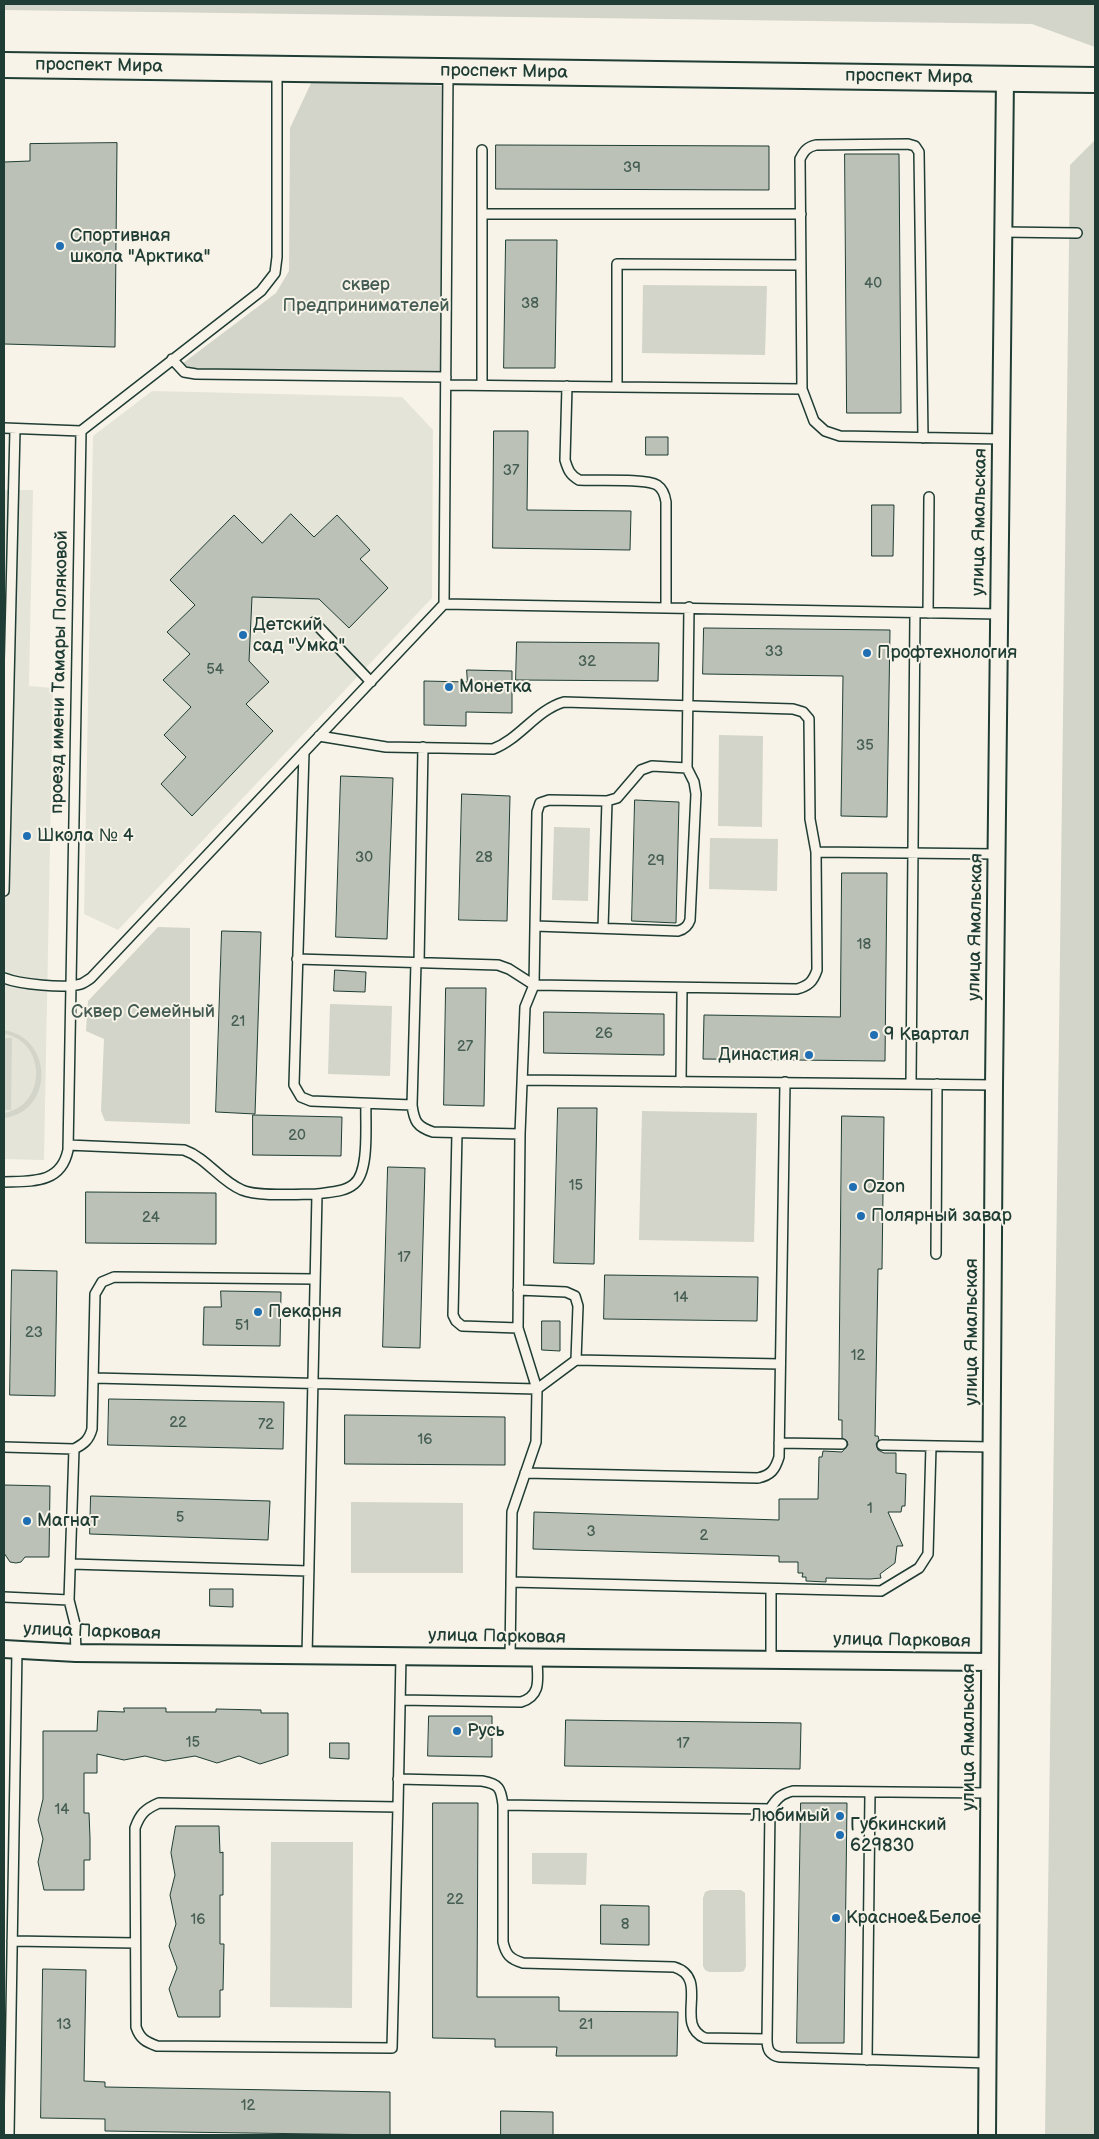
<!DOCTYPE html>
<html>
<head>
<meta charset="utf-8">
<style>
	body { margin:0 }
	#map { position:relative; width:1099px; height:2139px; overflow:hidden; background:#f7f3e8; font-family:"Balsamiq Sans",sans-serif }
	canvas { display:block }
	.frame { position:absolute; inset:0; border:5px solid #1f3d34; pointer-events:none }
</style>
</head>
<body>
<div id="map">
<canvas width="1099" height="2139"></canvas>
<div class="frame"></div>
</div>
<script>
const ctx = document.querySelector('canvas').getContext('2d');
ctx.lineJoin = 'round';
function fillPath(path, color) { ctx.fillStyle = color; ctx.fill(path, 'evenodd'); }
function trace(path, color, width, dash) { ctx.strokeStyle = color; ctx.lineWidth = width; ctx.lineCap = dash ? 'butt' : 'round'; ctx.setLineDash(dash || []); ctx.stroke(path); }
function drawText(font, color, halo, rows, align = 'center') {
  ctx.font = font + ' "Balsamiq Sans",sans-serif'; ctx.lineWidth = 4; ctx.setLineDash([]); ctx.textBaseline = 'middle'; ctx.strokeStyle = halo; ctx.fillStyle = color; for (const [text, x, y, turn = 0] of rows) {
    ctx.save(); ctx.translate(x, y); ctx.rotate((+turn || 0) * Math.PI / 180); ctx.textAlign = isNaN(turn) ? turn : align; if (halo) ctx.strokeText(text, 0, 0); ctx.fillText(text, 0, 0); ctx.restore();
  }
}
fillPath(new Path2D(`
	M152,391L402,397L433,430L432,598L118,930L84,914L93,436Z
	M4,490H33L29,686L53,688L44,1160L4,1159Z`), '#e5e4d9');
fillPath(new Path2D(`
	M4,4H1095V47L1032,24L4,10Z
	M312,81L448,86L446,377L206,374L178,367L276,293L289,271L290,128Z
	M1095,140V2135H1045L1070,165Z
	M643,285L767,286L765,355L642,353Z
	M719,735L763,736L762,827L718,826Z
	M554,827L590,828L588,901L552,900Z
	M710,838L778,839L777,891L709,889Z
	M158,927L190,928V1124L105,1121L101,1111L104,1039L86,1031L88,1001Z
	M330,1004L392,1006L390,1076L328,1074Z
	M4,1030C54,1038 54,1112 4,1118V1113C47,1106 47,1041 4,1034Z
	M4,1038H12L11,1110H4Z
	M642,1111L757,1113L754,1242L639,1240Z
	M351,1502L463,1503V1573H351Z
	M271,1842H353L352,2008L270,2007Z
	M532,1853H587L586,1885L532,1884Z
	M710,1890H741L745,1893L746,1966L744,1971L740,1972H709L705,1970L703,1966V1898L705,1892Z`), '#d3d5ca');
const building = new Path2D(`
	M117,143L115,347L4,344V162L30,161V144Z
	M496,145L769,146V190L496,189Z
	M845,154H899L901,413H847Z
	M506,240H557L555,368H504Z
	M494,431H528L527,510L631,511L630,550L493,548Z
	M646,437H668V455H646Z
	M872,505H894L893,556H872Z
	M291,514L314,537L337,515L370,550L360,559L388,588L349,628L319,599L252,597L249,661L269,682L246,704L273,731L192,816L161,784L186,757L164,735L191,707L163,680L190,654L167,632L195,605L170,580L234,515L262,543Z
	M704,628L890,630L887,817L841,816L843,676L703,674Z
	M517,642L659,643L658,681L516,680Z
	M467,670L512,671V713L466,712V726L424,725V681L467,682Z
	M341,776L393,778L387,939L336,937Z
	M462,794L510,796L507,921L459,920Z
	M635,800L679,802L676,923L632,921Z
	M842,873H887L885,1061L703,1059L704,1015L840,1017Z
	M222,931L261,932L255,1114L216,1112Z
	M335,970L366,972L365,992L334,991Z
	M446,988H486L484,1106L444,1105Z
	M544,1012L664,1014V1055L544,1053Z
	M558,1108H597L594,1264L554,1263Z
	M253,1115L342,1117L341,1156L253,1155Z
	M842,1116L884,1117L882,1269H878L875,1436H878L879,1440L876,1444L878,1450L884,1453H896V1473L906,1474L905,1506H902L901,1512H888L903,1546H897L895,1563L880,1574L881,1578L870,1579L826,1578V1582L806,1581V1577H802L803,1573H798V1562H779V1556L533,1549L534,1512L779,1520V1499H818L819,1457H822L823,1451L842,1452L848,1445L847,1441L842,1438V1420H839Z
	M388,1167L425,1168L420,1348L383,1347Z
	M86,1192L216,1193V1244L86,1243Z
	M12,1270L57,1271L55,1396L10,1395Z
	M605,1275L758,1277L757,1321L604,1319Z
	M221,1291L281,1292L280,1346L203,1345L204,1307H221Z
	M542,1321H560V1351L542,1350Z
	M109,1399L284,1402L283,1449L108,1445Z
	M345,1415L505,1417V1465L345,1464Z
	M4,1485L50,1486L49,1557H25L21,1562L16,1563L10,1562L4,1553Z
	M91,1496L270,1501L268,1540L90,1534Z
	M210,1589H233V1607L210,1606Z
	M124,1708H166V1712H216V1709L261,1710V1713H288V1755L260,1764L239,1756L217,1763L195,1756L165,1761L145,1756L124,1760L97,1754V1773H84V1813H89L90,1838V1860H84V1890H44L38,1862L43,1839L38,1820L43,1799V1731H97L98,1711L124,1712Z
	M429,1716H492V1757L428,1756Z
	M566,1720L801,1723L800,1769L565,1766Z
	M330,1743H349V1759L330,1758Z
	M433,1803H478L477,1997H559V2011L678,2012L677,2056H556L557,2047H495V2039L433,2038Z
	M801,1803H847L844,2043H797Z
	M176,1826H219L220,1853L223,1852V1895H220V1944H224L223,1990H220V2017H178L169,1989L177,1968L169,1946L176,1924L170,1895L175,1875L171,1853Z
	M601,1905L649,1906V1945L601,1944Z
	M43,1969L86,1970L84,2081L105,2082V2087L390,2092V2135L105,2131V2119L41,2118Z
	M501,2111L553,2112V2135H501Z`);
fillPath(building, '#bbc1b6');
trace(building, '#1f3d34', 1);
const service = new Path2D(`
	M482,150V385
	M482,214H801
	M1003,232L1077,233
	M801,265L617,264V387L802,389
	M172,359L184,372L196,374L446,377
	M446,385L617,387
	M567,386L565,460C568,470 570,475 579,480C595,481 646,478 657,485C663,489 665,495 666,502V607
	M4,428L81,431L68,1150C61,1184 32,1181 4,1182
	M81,431L261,291L275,273L277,257V69
	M923,438L919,152L915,146L908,144L816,145C807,147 804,151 800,159L802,389L814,421L825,431L840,436L1002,439
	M444,604L999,614
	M928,613L929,497
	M314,622L371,682
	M319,736L386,747L493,749C520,739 536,710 564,702L793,709L803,712L809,719L810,819L816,852
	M304,752L294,1085L301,1097L311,1101L412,1105C414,1121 417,1127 433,1132L520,1134
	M4,891L15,429
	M535,926L678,931C685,929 688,926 690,920L696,794L694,782L687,768L689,607
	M603,928L607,801
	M297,959L498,965L509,969L534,985L797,989C808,986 813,982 817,970L816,852L996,854
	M419,963L423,747
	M4,978C19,984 65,989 81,984C84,983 88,980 91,978L444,604L448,71
	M523,1080L994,1085
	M681,1082L682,989
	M911,1083L915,613
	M412,1105L416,963
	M457,1133L453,1315L456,1321L462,1326L518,1328
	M68,1145L184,1150C207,1158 220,1181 242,1190C258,1197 298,1194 317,1194
	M936,1254L937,1084
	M518,1290L566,1292L575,1296L578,1306L576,1360
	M94,1378L537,1389L576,1360L780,1364
	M779,1443L842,1444
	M882,1445L991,1447
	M4,1447L74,1449
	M525,1473L758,1478C771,1475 775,1470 779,1457L785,1082
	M71,1564L309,1571
	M511,1582L881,1591L919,1568L928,1554L931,1446
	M4,1597L69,1600
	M76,1653L75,1624L69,1600L74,1449C84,1444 89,1440 92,1429L95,1294L102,1282L114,1277L315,1279
	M307,1656L317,1194C329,1192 345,1192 354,1184C370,1171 365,1123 366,1104
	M510,1658L512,1512L536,1442L537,1389L518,1328L520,1134L525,1007L534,985L537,812L540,803L549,800L607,801L617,798L641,770L652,766L687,768
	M771,1660V1589
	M400,1700L521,1702C543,1695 537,1677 537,1658
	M398,1779L482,1781C499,1784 501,1788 503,1805V1942C506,1955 510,1959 523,1963L674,1967C711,1978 673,2025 705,2038L767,2039
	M503,1805L770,1809L767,2039C767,2049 769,2055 780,2057L987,2063
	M398,1807L159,1803C145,1809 140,1814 135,1828L136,2027C140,2039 146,2042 157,2046L392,2048L398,1807L401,1656
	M770,1809C777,1798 781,1794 793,1791L989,1793
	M12,1941L135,1943
	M867,2060L870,1792
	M9,2135L17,1650`);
const minor = new Path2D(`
	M4,1649L76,1653L990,1662
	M987,2135L994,1085L1005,78`);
const secondary = new Path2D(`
	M4,65L1095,80`);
trace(service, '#1f3d34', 12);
trace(minor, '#1f3d34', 20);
trace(secondary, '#1f3d34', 28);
trace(service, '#f7f3e8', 9);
trace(minor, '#f7f3e8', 16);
trace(secondary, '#f7f3e8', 24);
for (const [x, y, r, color] of [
	[60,246,5,"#1f6fb2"],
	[243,635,5,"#1f6fb2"],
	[867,653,5,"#1f6fb2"],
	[449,687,5,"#1f6fb2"],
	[27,836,5,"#1f6fb2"],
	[874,1035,5,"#1f6fb2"],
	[809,1055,5,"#1f6fb2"],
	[853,1187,5,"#1f6fb2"],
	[861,1216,5,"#1f6fb2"],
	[258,1312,5,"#1f6fb2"],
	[27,1521,5,"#1f6fb2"],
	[457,1731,5,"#1f6fb2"],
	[840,1816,5,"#1f6fb2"],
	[840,1835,5,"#1f6fb2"],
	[836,1918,5,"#1f6fb2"]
]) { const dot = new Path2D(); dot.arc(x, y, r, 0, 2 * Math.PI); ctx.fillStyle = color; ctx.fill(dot); trace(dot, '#f7f3e8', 2); }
drawText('15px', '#465e54', null, [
	["39",632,168],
	["40",873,284],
	["38",530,304],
	["37",511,471],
	["33",774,652],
	["32",587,662],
	["54",215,670],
	["35",865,746],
	["30",364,858],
	["28",484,858],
	["29",656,861],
	["18",864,945],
	["21",238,1022],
	["26",604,1034],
	["27",465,1047],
	["20",297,1136],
	["15",576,1186],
	["24",151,1218],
	["17",404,1258],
	["14",681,1298],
	["51",242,1326],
	["23",34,1333],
	["12",858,1356],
	["22",178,1423],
	["72",266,1425],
	["16",425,1440],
	["1",870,1509],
	["5",180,1518],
	["3",591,1532],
	["2",704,1536],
	["15",193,1743],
	["17",683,1744],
	["14",62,1810],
	["22",455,1900],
	["16",198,1920],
	["8",625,1925],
	["13",64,2025],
	["21",586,2025],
	["12",248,2106]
]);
drawText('18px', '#1f3d34', '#f7f3e8', [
	["проспект Мира",99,66,1],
	["проспект Мира",504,72,1],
	["проспект Мира",909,77,1],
	["улица Ямальская",980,522,-89],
	["проезд имени Тамары Поляковой",60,672,-89],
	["улица Ямальская",976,927,-89],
	["улица Ямальская",972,1332,-90],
	["улица Парковая",92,1632,2],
	["улица Парковая",497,1637,1],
	["улица Парковая",902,1641,1],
	["улица Ямальская",969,1737,-90]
]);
drawText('18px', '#1f3d34', '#f7f3e8', [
	["Спортивная",70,236],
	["школа \"Арктика\"",70,257],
	["Детский",253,625],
	["сад \"Умка\"",253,646],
	["Профтехнология",877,653],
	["Монетка",459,687],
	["Школа № 4",37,836],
	["9 Квартал",884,1035],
	["Династия",799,1055,"right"],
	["Ozon",863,1187],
	["Полярный завар",871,1216],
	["Пекарня",268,1312],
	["Магнат",37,1521],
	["Русь",467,1731],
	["Любимый",830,1816,"right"],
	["Губкинский",850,1825],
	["629830",850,1846],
	["Красное&Белое",846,1918]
], 'left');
drawText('18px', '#435b52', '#f7f3e8', [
	["сквер",366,285],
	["Предпринимателей",366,306],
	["Сквер Семейный",143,1012]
]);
</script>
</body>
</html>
